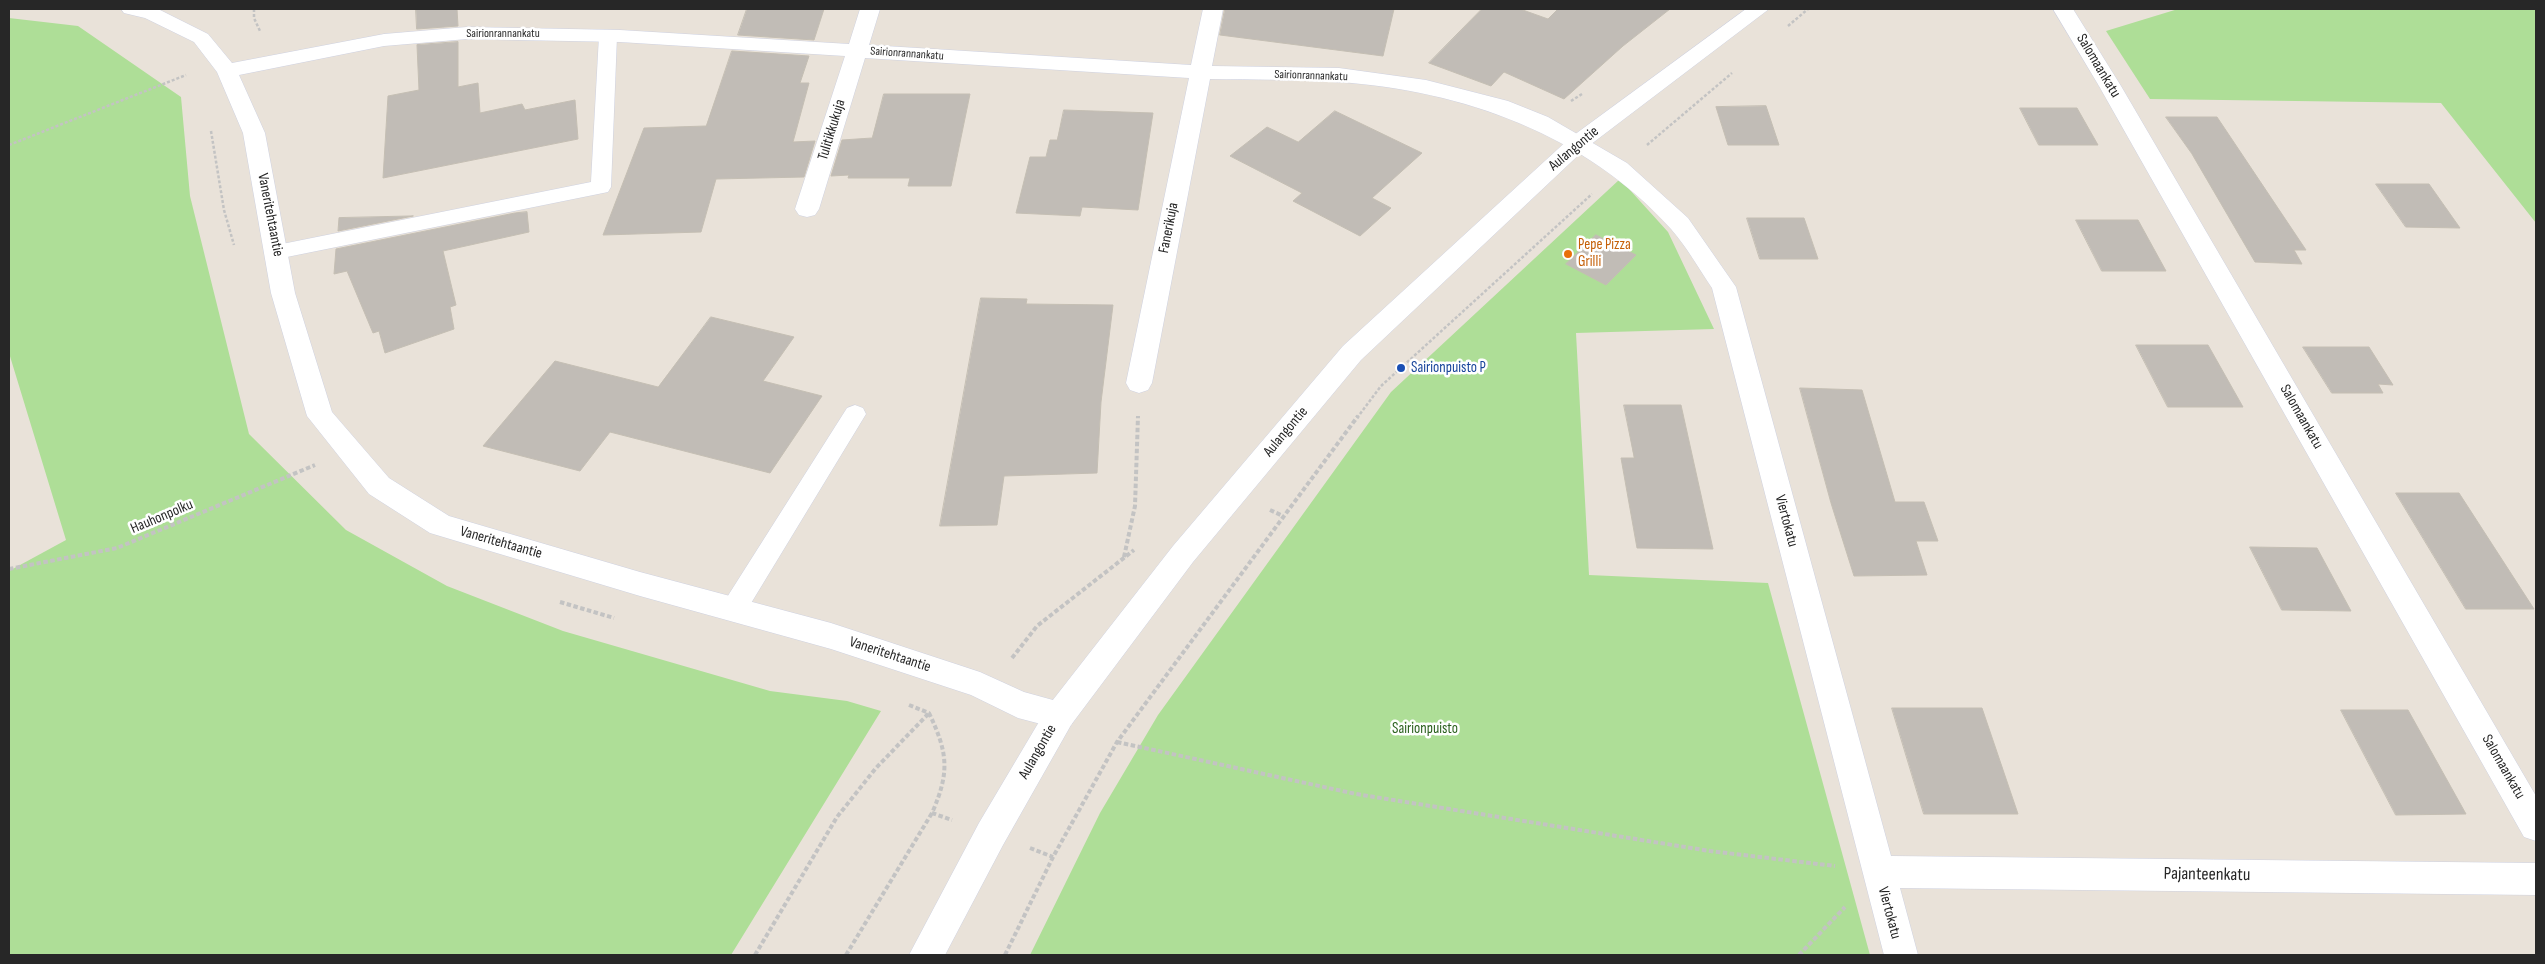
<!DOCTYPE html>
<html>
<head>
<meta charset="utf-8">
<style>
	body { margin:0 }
	#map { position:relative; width:2545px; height:964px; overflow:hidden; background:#e9e2d9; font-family:"Sofia Sans Condensed",sans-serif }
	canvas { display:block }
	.frame { position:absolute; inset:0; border:10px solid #272727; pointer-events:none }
</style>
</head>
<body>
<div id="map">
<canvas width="2545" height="964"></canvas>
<div class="frame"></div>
</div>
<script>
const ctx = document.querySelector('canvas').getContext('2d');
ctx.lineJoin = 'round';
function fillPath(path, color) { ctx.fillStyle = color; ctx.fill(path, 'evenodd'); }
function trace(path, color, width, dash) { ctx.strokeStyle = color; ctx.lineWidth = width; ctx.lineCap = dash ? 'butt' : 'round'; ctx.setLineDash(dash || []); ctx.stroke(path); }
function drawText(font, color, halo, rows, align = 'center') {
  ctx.font = font + ' "Sofia Sans Condensed",sans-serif'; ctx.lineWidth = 5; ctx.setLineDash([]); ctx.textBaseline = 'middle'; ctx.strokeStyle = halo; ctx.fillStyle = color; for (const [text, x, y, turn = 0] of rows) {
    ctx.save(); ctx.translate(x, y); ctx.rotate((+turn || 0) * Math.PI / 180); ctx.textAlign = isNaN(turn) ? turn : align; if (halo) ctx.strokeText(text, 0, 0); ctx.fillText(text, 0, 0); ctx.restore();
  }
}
fillPath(new Path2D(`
	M2178,9H2536V223L2441,103L2150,99L2106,31Z
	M9,18L78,26L181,97L190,196L249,434L346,530L447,586L563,631L770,691L847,701L881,711L731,955H9V571L66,540L9,353Z
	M1620,179L1668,232L1714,329L1576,333L1589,575L1768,583L1870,955H1030L1100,813L1158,715L1391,392Z`), '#aede97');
const building = new Path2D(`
	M416,9H457L458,26L417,29Z
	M747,9H824L814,40L738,35Z
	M1225,9H1394L1383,56L1220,35Z
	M1482,9H1520L1548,19L1558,9H1670L1623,46L1564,99L1504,72L1491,86L1429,63Z
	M458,42V87L478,83L480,113L522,104L525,110L575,100L578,139L383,178L388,96L419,90L417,45Z
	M732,51L809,56L800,83H809L793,142L815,141L804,177L716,179L701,232L603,235L644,128L706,126Z
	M884,94H970L951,186H908L910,178H848L849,175L831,176L842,140L872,138Z
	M1766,106L1779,145H1728L1716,107Z
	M2020,108H2077L2098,145H2039Z
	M1064,110L1153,113L1138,210L1082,207L1080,216L1016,213L1030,157H1046L1050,140H1057Z
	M1335,111L1422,153L1372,198L1391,208L1360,236L1293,201L1302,193L1230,156L1267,127L1298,142Z
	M2166,117H2217L2306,250H2294L2302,264L2255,262L2192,154Z
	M2376,184H2429L2460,228L2406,227Z
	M527,212L529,232L443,251L456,305L450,307L454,329L385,353L379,331L373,333L347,271L334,274L336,249L515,213Z
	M413,216L338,231L339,218Z
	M1747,218H1804L1818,259H1760Z
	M2076,220H2138L2166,271H2102Z
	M1596,235L1636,255L1606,285L1566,264Z
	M981,298L1027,299L1026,304L1113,305L1101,402L1097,473L1004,476L997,525L940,526Z
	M711,317L794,337L763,381L822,396L770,473L610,432L580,471L483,446L555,361L658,387Z
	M2136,345H2208L2243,407H2168Z
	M2303,347H2369L2393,385L2378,384L2383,393H2332Z
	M1800,388L1862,390L1895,502H1924L1938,541H1916L1927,575L1854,576L1831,503Z
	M1624,405H1681L1713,549L1637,548L1621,458H1634Z
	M2396,493H2459L2534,609H2466Z
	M2250,547L2317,548L2351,611L2282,610Z
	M1892,708H1982L2018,814H1924Z
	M2341,710H2408L2466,814L2396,815Z`);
fillPath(building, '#c1bcb6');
trace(building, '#c4beb3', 1);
const lane = new Path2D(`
	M608,31L614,32L617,36L611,187L608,192L277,259L270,257L267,252L270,247L277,245L591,182L599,36L602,32Z
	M855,405L863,408L866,414L742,618L733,621L724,618L720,610L724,602L847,408Z`);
const street = new Path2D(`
	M121,9H158L208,34L232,63L384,34L467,27L620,30L849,44L860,9H880L869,45L1191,65L1203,9H1223L1212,66L1339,68L1426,80L1508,101L1548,117L1627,163L1688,218L1736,287L1891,856L2536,863V895L1900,888L1918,955H1884L1712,288C1699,269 1687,247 1671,229C1587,135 1462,90 1338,82C1296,79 1253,80 1210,79L1152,383L1148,390L1139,393L1130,390L1126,383L1189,78L865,58L819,209L815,215L807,217L799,215L795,209L845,56L620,42L467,39L384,46L239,75L265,133L295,293L332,412L389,478L449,516L640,572L831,623L980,672L1024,692L1071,705L1076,715L1071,725L1060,729L1018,718L971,695L831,649L640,596L430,533L369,494L307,416L271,293L243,133L217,72L194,42L145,18L124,13Z
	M2053,9H2073L2121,86L2536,796V841L2524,837L2099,86Z`);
const secondary = new Path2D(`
	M1746,9H1769L1586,148L1361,360L1193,562L1071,725L1003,845L945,955H909L979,823L1049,705L1173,546L1343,346L1570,138Z`);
trace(lane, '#ced1e0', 1);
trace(street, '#ced1e0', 1);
trace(secondary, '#ced1e0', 1);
trace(new Path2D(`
	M254,9V18L260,31
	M1788,26L1808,9
	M1571,101L1582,94
	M211,131L224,210L234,245
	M9,145L186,75
	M1647,145L1732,73
	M1357,418L1381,386L1592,194`), '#c3c3c3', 2.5, [3, 2]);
trace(new Path2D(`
	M1270,510L1283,516
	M1124,557L1135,506L1138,416
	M9,569L117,548L315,465
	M560,602L614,618
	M1012,658L1037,626L1134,550
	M909,705L929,713C948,753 950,772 932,813L952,820
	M1117,742L1356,794L1710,851L1835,866
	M1030,848L1053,857
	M755,955L837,817L876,768L930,712
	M846,955L932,813
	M1005,955L1053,857L1117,742L1358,416
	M1799,955L1845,907`), '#c3c3c3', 4, [4.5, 2.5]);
fillPath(lane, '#fff');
fillPath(street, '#fff');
fillPath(secondary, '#fff');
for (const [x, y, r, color] of [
	[1568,254,5,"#e8710a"],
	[1401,368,5,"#1a4fb4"]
]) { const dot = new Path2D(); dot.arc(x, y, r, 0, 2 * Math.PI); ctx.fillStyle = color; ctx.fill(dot); trace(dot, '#fff', 2); }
drawText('12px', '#272727', '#fff', [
	["Sairionrannankatu",503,34],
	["Sairionrannankatu",907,54,4],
	["Sairionrannankatu",1311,76,2]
]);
drawText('15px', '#272727', '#fff', [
	["Salomaankatu",2098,66,59],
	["Tulitikkukuja",832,130,-73],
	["Aulangontie",1574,149,-40],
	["Vaneritehtaantie",270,215,79],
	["Fanerikuja",1169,228,-79],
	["Salomaankatu",2301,417,60],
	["Aulangontie",1286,432,-50],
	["Hauhonpolku",162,517,-23],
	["Viertokatu",1786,521,75],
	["Vaneritehtaantie",501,543,16],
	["Vaneritehtaantie",890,655,18],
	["Aulangontie",1038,752,-60],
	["Salomaankatu",2503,767,60],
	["Viertokatu",1889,913,75]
]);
drawText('15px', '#c56008', '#fff', [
	["Pepe Pizza",1578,245],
	["Grilli",1578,262]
], 'left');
drawText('15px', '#164399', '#fff', [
	["Sairionpuisto P",1411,368]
], 'left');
drawText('15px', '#295f1c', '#fff', [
	["Sairionpuisto",1425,729]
]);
drawText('18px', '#272727', '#fff', [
	["Pajanteenkatu",2207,875,1]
]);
</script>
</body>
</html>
